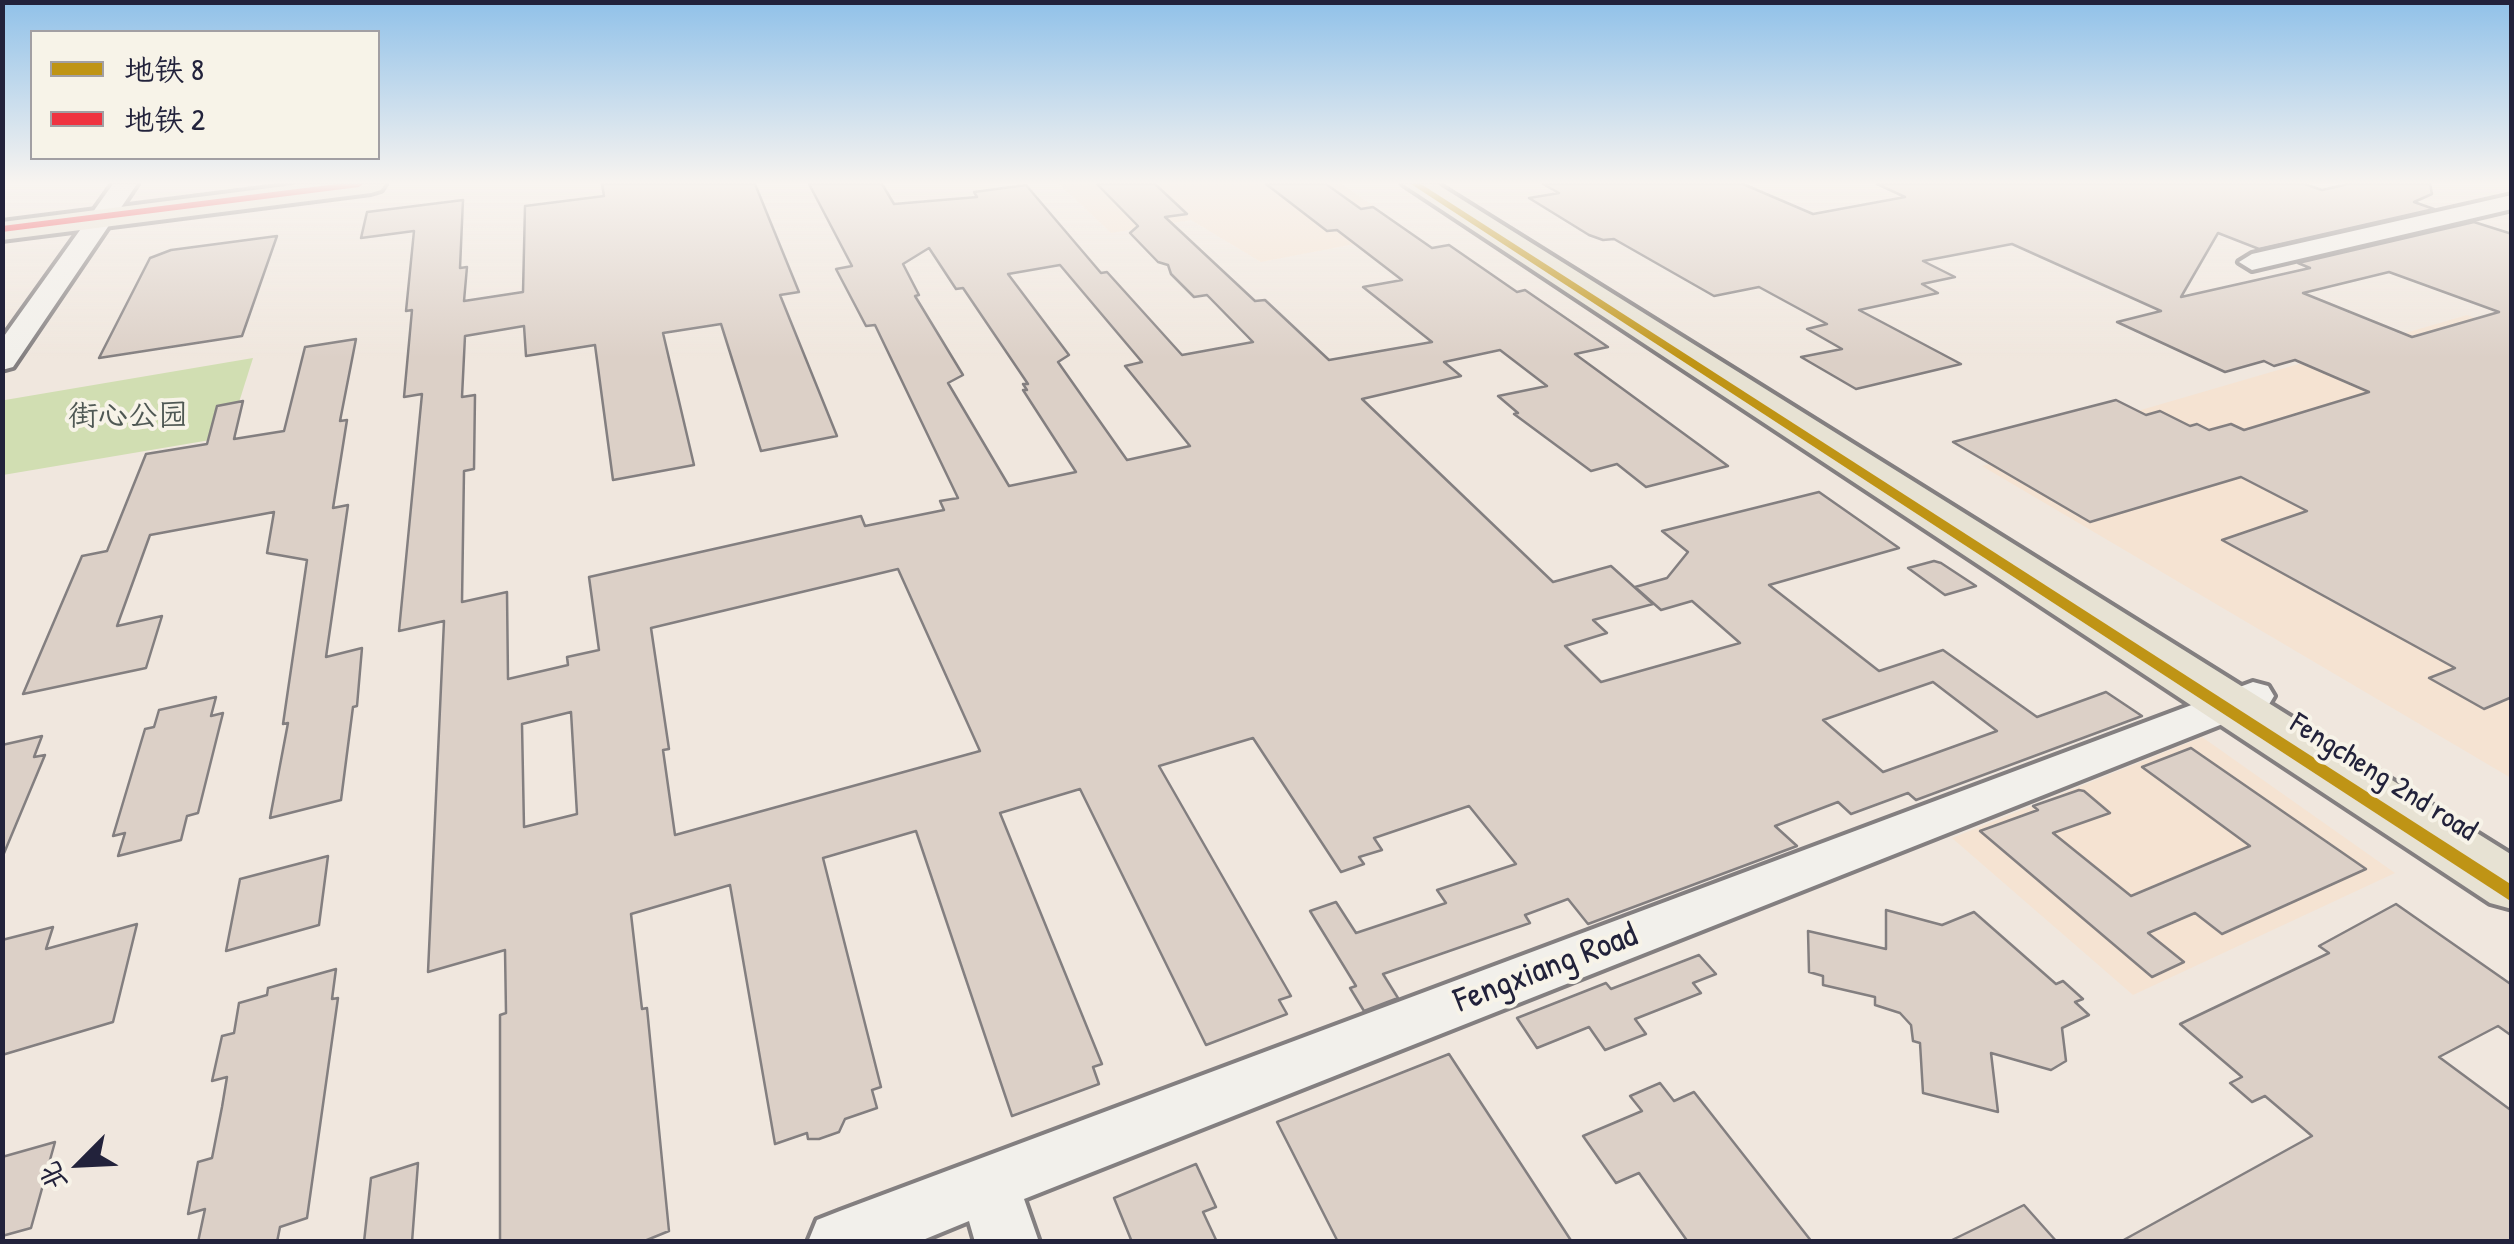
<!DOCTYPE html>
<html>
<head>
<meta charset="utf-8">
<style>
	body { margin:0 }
	#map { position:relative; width:2514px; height:1244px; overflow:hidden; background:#f0e7de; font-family:"Patrick Hand","LXGW WenKai TC",sans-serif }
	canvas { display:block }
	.frame { position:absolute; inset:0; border:5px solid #22223b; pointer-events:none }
	.legend { position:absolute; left:30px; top:30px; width:350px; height:130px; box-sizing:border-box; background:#f7f3e8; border:2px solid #a29fa3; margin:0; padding:12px 18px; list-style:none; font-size:30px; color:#22223b }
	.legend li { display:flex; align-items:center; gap:20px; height:50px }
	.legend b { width:50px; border:2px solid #a29fa3 }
	.north { position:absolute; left:30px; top:1114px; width:100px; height:100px; -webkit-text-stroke:8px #f7f3e8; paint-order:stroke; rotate:246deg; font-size:28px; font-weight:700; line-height:40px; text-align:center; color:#22223b }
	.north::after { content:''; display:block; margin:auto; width:35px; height:45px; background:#22223b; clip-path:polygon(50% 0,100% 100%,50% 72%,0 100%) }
</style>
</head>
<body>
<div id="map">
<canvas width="2514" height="1244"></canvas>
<div class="frame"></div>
<ul class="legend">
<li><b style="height:12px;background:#bf9415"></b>地铁 8</li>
<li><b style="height:12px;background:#ef3340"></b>地铁 2</li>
</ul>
<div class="north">北</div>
</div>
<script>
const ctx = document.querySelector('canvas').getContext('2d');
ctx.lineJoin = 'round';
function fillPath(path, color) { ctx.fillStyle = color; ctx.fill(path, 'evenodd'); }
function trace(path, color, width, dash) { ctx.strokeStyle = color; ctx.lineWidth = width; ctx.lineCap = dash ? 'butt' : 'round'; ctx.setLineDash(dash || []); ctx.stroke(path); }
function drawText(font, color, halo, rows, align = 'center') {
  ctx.font = font + ' "Patrick Hand","LXGW WenKai TC",sans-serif'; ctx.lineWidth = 8; ctx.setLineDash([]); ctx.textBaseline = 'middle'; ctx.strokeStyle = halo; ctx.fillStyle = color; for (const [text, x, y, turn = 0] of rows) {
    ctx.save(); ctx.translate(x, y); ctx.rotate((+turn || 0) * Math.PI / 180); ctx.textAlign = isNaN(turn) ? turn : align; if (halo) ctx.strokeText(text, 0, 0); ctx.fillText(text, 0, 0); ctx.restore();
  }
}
fillPath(new Path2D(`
	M1059,184H1342L1412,233L1261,262L1191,220L1111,233Z
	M2467,315L2511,331V778L1982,466L2143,420L2134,412Z
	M2202,737L2395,873L2133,995L1952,838Z`), '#f5e3d2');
fillPath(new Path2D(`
	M253,358L228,437L3,475L5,400Z`), '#d1deb2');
const building = new Path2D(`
	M602,184H755L799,292L780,295L837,436L761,451L721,324L663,333L694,465L613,480L595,345L526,356L524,326L465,336L462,397L475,395L474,469L464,471L462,602L507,592L508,679L568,665L567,657L599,650L589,577L861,516L865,526L944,510L940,501L958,498L875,325L866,326L836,269L852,266L809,184H882L894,204L977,197L974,192L1026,185L1101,273L1107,272L1182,355L1253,342L1207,295L1194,297L1171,274L1168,265L1158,262L1130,233L1138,226L1097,184H1155L1187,214L1165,217L1255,301L1265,300L1329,360L1432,342L1363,287L1402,280L1337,230L1327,231L1266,184H1326L1361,209L1373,207L1432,248L1449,245L1517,292L1525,290L1608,347L1575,354L1728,466L1646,487L1617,464L1591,471L1514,414L1518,413L1498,396L1547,386L1500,350L1444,362L1461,376L1362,399L1553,582L1611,566L1653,604L1593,620L1607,633L1565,646L1601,682L1740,643L1692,601L1661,610L1635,587L1667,578L1688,552L1662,531L1819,492L1899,548L1769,585L1879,671L1943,650L2037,717L2106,692L2142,716L1916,800L1908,793L1851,814L1838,802L1775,826L1797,846L1588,924L1568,899L1525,915L1530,923L1383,974L1398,998L1364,1011L1350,988L1356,986L1310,911L1336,902L1356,933L1446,903L1437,890L1516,864L1469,806L1374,838L1382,850L1359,857L1364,864L1341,872L1253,738L1159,766L1291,996L1279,1000L1287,1014L1206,1045L1080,789L1000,813L1102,1064L1093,1067L1099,1084L1012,1116L916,831L823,858L881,1087L872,1090L877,1108L845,1119L839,1132L819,1139H808L807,1133L775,1144L730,885L631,914L642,1009L647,1008L669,1231L642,1242H500V1015L506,1013L505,950L428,972L444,621L399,631L422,394L404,397L412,310L406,311L414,231L361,238L367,212L463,200L460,268L467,267L464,301L523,292L525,206L604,196ZM929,248L956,289L963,288L1028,384H1023L1027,390H1023L1076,472L1009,486L948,383L963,375L915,296L919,295L903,264ZM1060,265L1142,362L1125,366L1190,446L1127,460L1058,362L1069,355L1008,274ZM898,569L980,751L675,835L663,750L669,749L651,628ZM1933,682L1997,731L1883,772L1823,720ZM571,712L577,814L524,827L522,724Z
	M1543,184H1743L1813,214L1905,197L1877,184H2305L2322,190L2348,184H2430L2432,194L2414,202L2434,209L2259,249L2218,233L2181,297L2310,268L2298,263L2474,222L2512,234V697L2484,709L2429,678L2455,668L2222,540L2307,511L2241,477L2090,522L1953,442L2116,400L2146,415L2160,411L2190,426L2197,424L2209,430L2231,424L2244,430L2369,392L2295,360L2274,366L2264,361L2225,372L2117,322L2161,311L2012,244L1923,261L1955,277L1922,284L1938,293L1859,310L1961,364L1856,389L1801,357L1842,349L1807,329L1827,324L1759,287L1714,296L1614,239L1603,240L1589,235L1529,198L1559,193ZM2389,272L2499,312L2412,337L2303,293Z
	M277,236L242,336L99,358L150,258L171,250Z
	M356,339L340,421L347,420L333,508L348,505L326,657L362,648L357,706L353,707L341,800L270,818L288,723L283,724L307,560L267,553L274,512L150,535L117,626L162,616L146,668L23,694L82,556L107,551L146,454L207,444L217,406L243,401L234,439L284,431L305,347Z
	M1934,561L1941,563L1976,586L1945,595L1908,568Z
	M216,697L211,716L223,713L198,813L187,816L181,840L118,856L125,833L113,836L145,729L154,727L159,710Z
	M42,736L34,757L45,755L2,858V745Z
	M2191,748L2366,869L2222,934L2195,913L2148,933L2184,962L2152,977L1980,831L2038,810L2033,806L2079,790L2084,791L2110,813L2053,833L2131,896L2250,846L2142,767Z
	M328,856L319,925L226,951L240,879Z
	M2396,904L2512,985V1036L2498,1026L2439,1057L2512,1111V1242H2120L2312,1136L2265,1096L2252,1102L2230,1083L2242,1077L2180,1024L2329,953L2319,946Z
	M1886,910L1942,925L1974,912L2056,984L2063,981L2083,999L2075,1002L2089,1015L2062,1028L2066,1061L2051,1070L1991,1053L1998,1112L1923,1093L1920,1043L1913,1041L1911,1025L1900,1013L1875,1005V997L1823,985V976L1809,972L1808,931L1886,949Z
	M137,924L113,1022L2,1055V940L53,927L46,949Z
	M1699,955L1716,974L1693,983L1701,993L1635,1019L1646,1034L1605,1050L1589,1027L1537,1048L1517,1018L1606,983L1611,989Z
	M336,969L332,999L338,998L307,1218L280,1227L277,1242H198L205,1209L188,1214L198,1162L212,1158L222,1107L227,1077L212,1081L222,1036L234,1033L239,1003L267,995L268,988Z
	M1449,1054L1572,1242H1338L1277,1122Z
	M1660,1083L1674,1101L1694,1092L1812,1242H1688L1639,1173L1616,1183L1583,1136L1642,1111L1630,1096Z
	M55,1142L31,1228L2,1236V1157Z
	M418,1163L412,1242H364L371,1178Z
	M1196,1164L1216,1207L1203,1212L1217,1242H1132L1114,1198Z
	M2024,1205L2057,1242H1948Z`);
fillPath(building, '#dcd0c7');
trace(building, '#837f80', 2.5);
const minor = new Path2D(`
	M113,184H137L13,367L2,370V339Z
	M2512,195V209L2252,270L2239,262L2252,254Z
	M2253,682L2268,686L2274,696L2268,706L1024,1199L1039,1242H975L969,1221L918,1242H808L817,1220L840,1211Z`);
const major = new Path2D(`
	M301,184H385L381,190L371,193L2,240V222Z
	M1403,184H1437L2512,855V909L2490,903Z`);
trace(minor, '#837f80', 8);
trace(major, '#837f80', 8);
fillPath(minor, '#f2f0eb');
fillPath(major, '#e7e2d3');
fillPath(new Path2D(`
	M1411,184H1421L2512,885V902Z`), '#bf9415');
fillPath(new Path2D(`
	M337,184H363L359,187L2,232V226Z`), '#ef3340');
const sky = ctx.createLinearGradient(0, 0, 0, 358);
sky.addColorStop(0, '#90c1e9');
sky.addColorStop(0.51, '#f8f4f0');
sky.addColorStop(1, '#f8f4f000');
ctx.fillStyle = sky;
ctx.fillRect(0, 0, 2514, 358);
drawText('30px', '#4f5854', '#f7f3e8', [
	["街心公园",128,417]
]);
drawText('30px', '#22223b', '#f7f3e8', [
	["Fengcheng 2nd road",2383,778,32]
]);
drawText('35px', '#22223b', '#f7f3e8', [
	["Fengxiang Road",1546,969,-21]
]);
</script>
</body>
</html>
